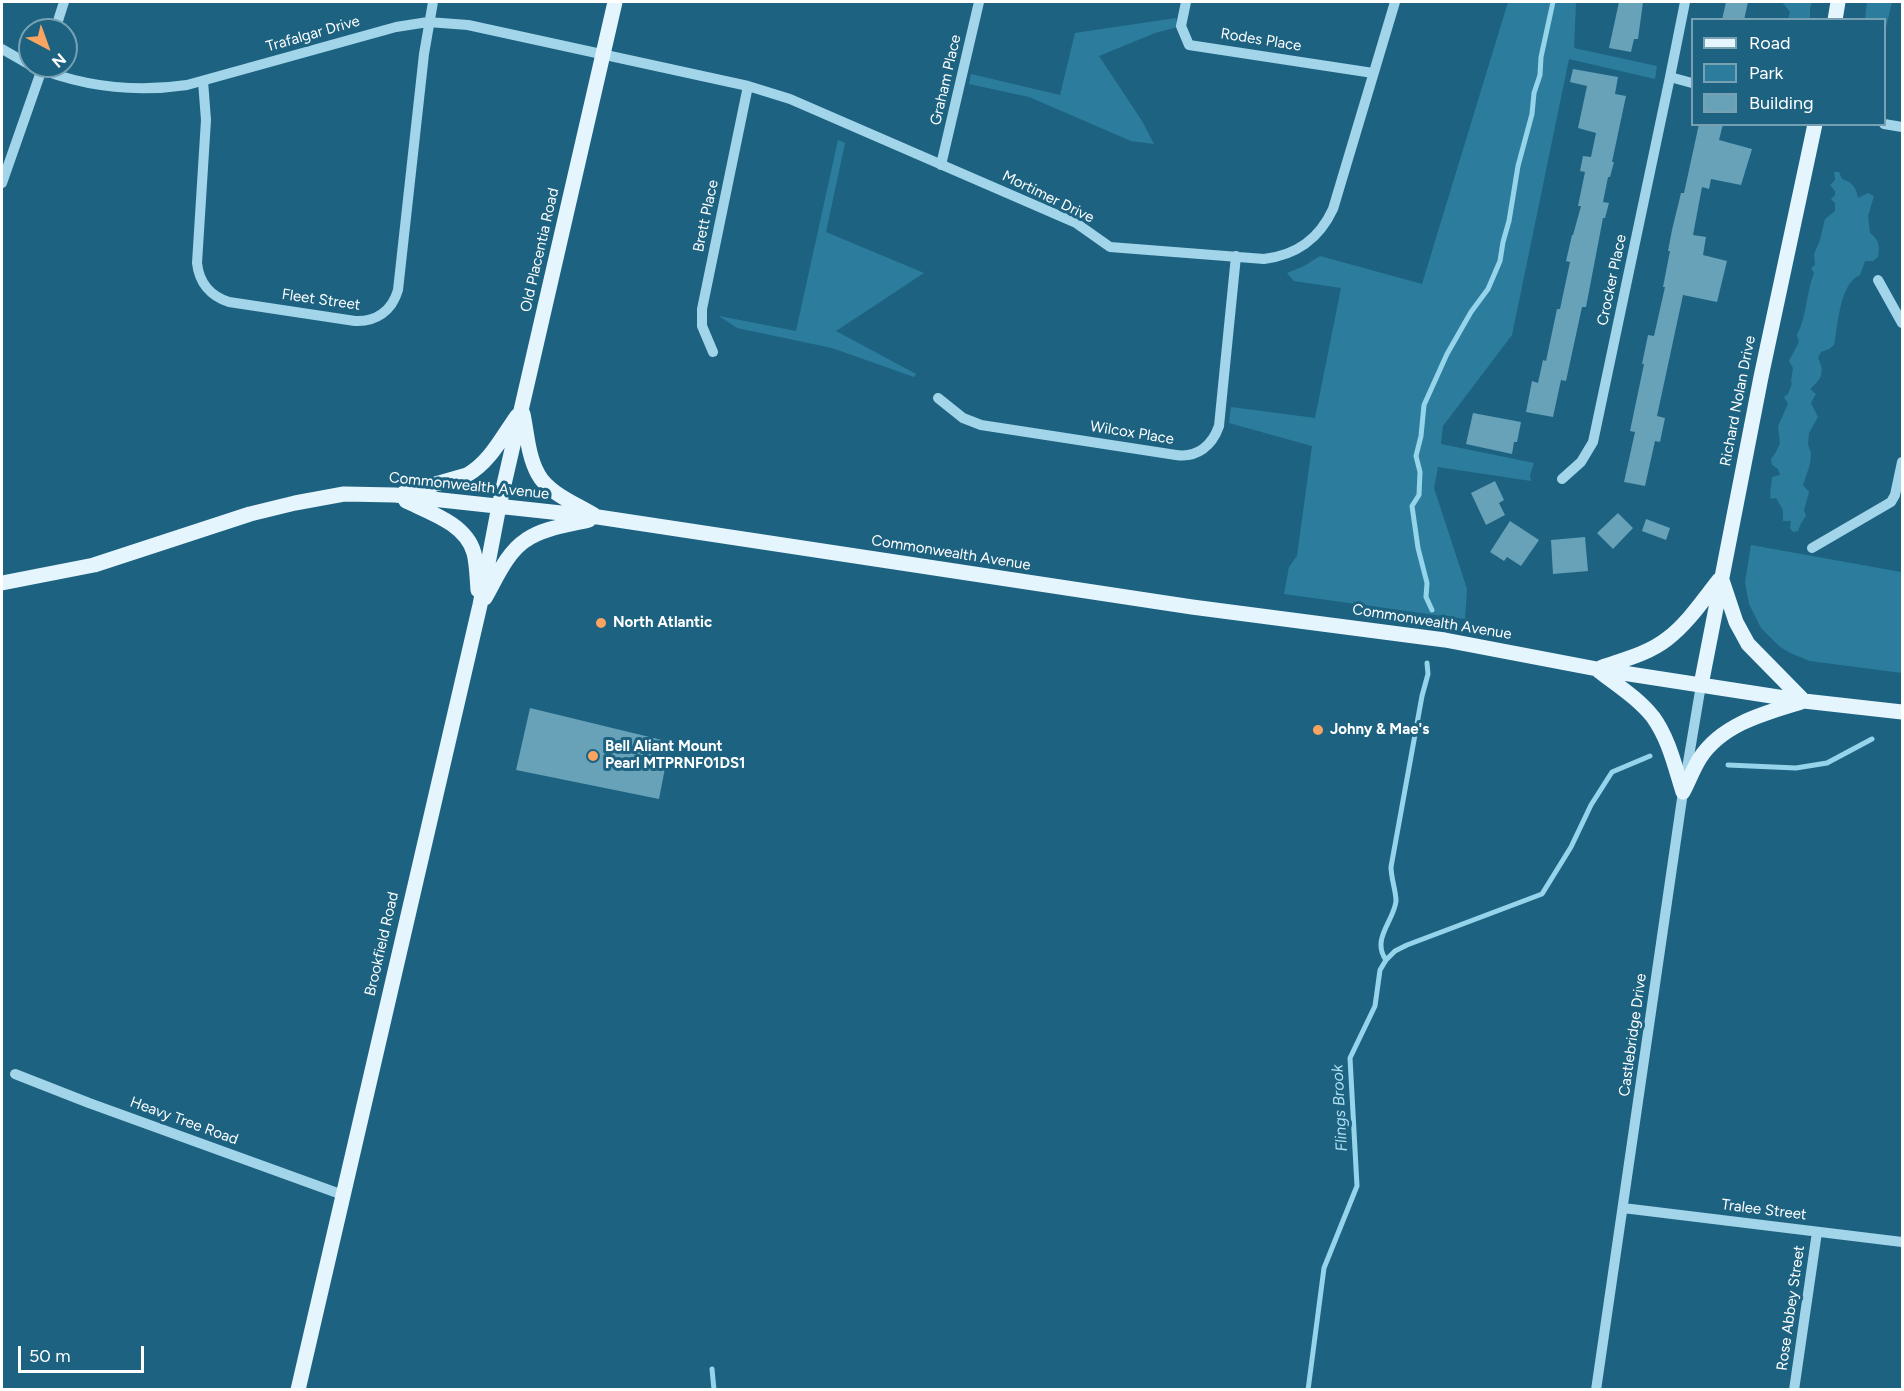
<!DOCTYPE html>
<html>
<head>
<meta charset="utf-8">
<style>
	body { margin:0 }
	#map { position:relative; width:1904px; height:1391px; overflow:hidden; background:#1d6381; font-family:Figtree,sans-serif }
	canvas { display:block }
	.frame { position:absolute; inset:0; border:3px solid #fff; pointer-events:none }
	.legend { position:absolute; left:1691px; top:18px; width:195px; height:108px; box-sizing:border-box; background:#1d6381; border:2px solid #77a1b3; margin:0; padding:8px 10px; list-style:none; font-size:18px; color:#fff }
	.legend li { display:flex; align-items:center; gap:12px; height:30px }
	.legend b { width:30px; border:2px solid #77a1b3 }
	.north { position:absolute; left:18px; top:18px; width:60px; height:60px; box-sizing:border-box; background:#1d6381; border:2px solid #77a1b3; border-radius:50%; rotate:139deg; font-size:16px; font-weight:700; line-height:24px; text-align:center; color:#fff }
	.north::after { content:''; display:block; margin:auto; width:21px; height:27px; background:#f9a460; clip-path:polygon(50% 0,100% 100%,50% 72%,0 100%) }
	.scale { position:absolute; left:18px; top:1346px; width:126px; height:27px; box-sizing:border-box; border:3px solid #fff; border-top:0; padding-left:8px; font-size:18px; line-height:21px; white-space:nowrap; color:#fff; -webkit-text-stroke:4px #1d6381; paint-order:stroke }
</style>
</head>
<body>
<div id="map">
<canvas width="1904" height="1391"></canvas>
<div class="frame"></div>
<ul class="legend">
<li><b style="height:8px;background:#e5f5fe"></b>Road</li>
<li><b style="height:16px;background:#2c7d9d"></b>Park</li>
<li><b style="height:16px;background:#67a2b9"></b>Building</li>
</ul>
<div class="north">N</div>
<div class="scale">50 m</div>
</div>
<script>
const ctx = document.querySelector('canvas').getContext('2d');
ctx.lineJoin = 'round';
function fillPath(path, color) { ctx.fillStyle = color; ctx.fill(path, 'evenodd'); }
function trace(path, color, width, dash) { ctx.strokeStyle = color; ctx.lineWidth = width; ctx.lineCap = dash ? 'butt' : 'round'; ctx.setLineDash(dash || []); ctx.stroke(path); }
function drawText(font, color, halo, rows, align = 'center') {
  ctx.font = font + ' Figtree,sans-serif'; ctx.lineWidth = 6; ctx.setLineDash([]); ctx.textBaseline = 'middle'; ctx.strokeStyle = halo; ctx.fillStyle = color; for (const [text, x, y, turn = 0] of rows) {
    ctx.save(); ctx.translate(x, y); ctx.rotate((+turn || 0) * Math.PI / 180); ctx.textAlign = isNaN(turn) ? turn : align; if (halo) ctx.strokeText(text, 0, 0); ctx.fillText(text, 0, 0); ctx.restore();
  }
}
fillPath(new Path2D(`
	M1508,2H1576L1574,48L1657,66L1655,79L1569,59L1512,335L1443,426L1441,444L1534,463L1530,475L1531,481L1438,467L1434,488L1467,589L1465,619L1284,594L1289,567L1297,556L1312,446L1229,423L1231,407L1315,418L1341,288L1294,281L1287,273L1304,266L1320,256L1422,284Z
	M1782,2H1812L1810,8V19H1788L1790,12Z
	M1867,2H1892L1885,32L1884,20L1865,19Z
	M1176,18L1178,27L1155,33L1099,56L1142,121L1154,144L1131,141L1029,97L969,84L971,74L1060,95L1075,33Z
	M838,140L845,143L826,232L924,273L836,331L916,374L914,377L832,348L737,328L719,316L796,331Z
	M1834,172H1839L1842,179C1853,183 1856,187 1858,198L1868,193L1874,196L1868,216L1870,233C1879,240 1880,246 1878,257L1873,261H1865L1860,275C1839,284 1838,326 1834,345L1829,349L1821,352L1818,358C1825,372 1822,379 1810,389L1816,394L1811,403L1818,417L1809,433L1808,444L1811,453L1810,464L1803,485L1809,492L1804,510L1806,516L1801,523L1798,531L1793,532L1790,528L1791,521H1783V510L1776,498L1771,499C1769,491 1772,485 1772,477L1780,475L1778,469L1772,465L1771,459L1776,452L1780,443L1778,426L1788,404L1784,397L1788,394L1792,384L1791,382L1793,368L1789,361L1799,342L1797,335C1807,316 1806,293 1814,273L1811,268L1815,265L1814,254L1820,240L1825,219L1835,211V203L1831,199L1835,195V191L1830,185L1835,180Z
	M1751,545L1901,572L1902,567V673L1810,661L1790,653L1779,646L1761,628L1749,604L1745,582Z`), '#2c7d9d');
trace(new Path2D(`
	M1432,610L1426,597L1427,583L1418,548L1412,506L1419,495L1420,472L1416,456L1421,436L1424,405L1447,354L1471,312L1488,289L1500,261L1503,242L1509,221L1518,166L1532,114L1534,93L1540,75L1541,57L1553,2
	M1728,765L1796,768L1827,763L1872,739
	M1386,960C1371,939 1394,921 1396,901C1396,891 1391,878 1391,867L1422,696L1428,674L1427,663
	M712,1369L714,1390
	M1308,1390L1324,1268L1357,1186L1350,1058L1375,1006L1380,970L1386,960L1395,951L1407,945L1542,894L1571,847L1591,805L1612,772L1650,756`), '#95d4eb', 5);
fillPath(new Path2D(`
	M1619,2H1643L1638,39H1634L1631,52L1609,48Z
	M1726,2H1748L1744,20H1722Z
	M1573,69L1618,77L1615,94L1626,96L1612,162H1614L1610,177H1608L1603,202L1609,203L1605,218H1603L1586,307H1582L1566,381L1561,380L1553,417L1526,412L1532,381L1538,383L1543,360L1546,361L1557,309H1560L1570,262L1566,261L1572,235H1573L1581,206H1578L1585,172L1580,171L1583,156L1591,157L1596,133L1578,128L1587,86L1570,82Z
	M1699,124H1723L1719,140L1752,149L1741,185L1711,179L1709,189L1702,187L1693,235L1706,237L1703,255L1727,261L1717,302L1683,295L1657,416L1665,418L1660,442L1655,441L1645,486L1624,482L1635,432L1630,431L1644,364H1642L1648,335L1654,336L1665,287H1663L1670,251H1668L1672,230L1681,193H1684Z
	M1473,413L1521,422L1517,442H1514L1512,454L1466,444Z
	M1495,481L1504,500L1499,503L1505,515L1486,525L1471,493Z
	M1618,513L1633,528L1613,549L1597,533Z
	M1646,519L1670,528L1666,540L1642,531Z
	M1510,521L1539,540L1521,566L1507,557L1504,561L1490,552Z
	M1585,537L1588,571L1553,574L1551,540Z
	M530,708L670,742L659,799L516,770Z`), '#67a2b9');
trace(new Path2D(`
	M1186,2L1181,26L1189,45L1373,73
	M1685,2L1670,77L1692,83
	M55,30L64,2
	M2,49L30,65
	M32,66C83,87 133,93 187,85L396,27L428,22L468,25L748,86L790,99L1076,223L1110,247L1264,259C1297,255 1319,239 1333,209L1395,2
	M203,81L206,120L197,263C199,282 210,296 229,302L355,321C376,322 392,311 398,290L424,54L433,2
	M1884,124L1902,127
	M941,165L979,2
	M2,183L43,66
	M1878,280L1902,323
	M713,352L702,326V309L748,86
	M938,398L963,418L981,425L1176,455C1197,458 1212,446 1219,426L1236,256
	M1562,479L1581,462L1593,442L1670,77
	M1812,548L1891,502L1895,495L1902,462
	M15,1074L89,1103L343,1195
	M1623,1208L1902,1242
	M1596,1390L1683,792L1701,685
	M1794,1390L1817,1232`), '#a2d5e9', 10);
trace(new Path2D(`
	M1835,20L1838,2
	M523,414C527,433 528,456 538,474C548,493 576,504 594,515
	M404,493L467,475C490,462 502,437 517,416
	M406,501C431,513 466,524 474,553C477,565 477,579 478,590
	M1722,580L1736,622L1748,644L1804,701
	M2,583L94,565L250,514L295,503L344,494L395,495L598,517L1192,607L1445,640L1597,669L1804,701L1902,712
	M485,598C496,579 507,552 526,540C543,528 569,525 589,520
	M1600,668C1622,660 1648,654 1667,639C1688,623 1703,600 1719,580
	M1599,671C1617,685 1639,699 1653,717C1669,739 1675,767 1683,792
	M1701,685L1761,377L1815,124
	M1683,792C1689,781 1693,769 1700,758C1722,724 1765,713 1801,702
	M298,1390L480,605L499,506L615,2`), '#e5f5fe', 15);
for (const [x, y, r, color] of [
	[601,623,6,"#f9a460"],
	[1318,730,6,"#f9a460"],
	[593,756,6,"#f9a460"]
]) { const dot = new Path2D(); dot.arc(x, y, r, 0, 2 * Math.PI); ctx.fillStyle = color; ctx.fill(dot); trace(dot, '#1d6381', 2); }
drawText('15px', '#fff', '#1d6381', [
	["Trafalgar Drive",313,34,-16],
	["Rodes Place",1261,40,9],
	["Graham Place",946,80,-77],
	["Mortimer Drive",1048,197,26],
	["Brett Place",706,216,-78],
	["Old Placentia Road",540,250,-77],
	["Crocker Place",1612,280,-78],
	["Fleet Street",321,300,8],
	["Richard Nolan Drive",1738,401,-79],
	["Wilcox Place",1132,433,9],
	["Commonwealth Avenue",469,486,6],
	["Commonwealth Avenue",951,553,9],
	["Commonwealth Avenue",1432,622,9],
	["Brookfield Road",382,944,-77],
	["Castlebridge Drive",1633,1035,-82],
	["Heavy Tree Road",184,1121,20],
	["Tralee Street",1764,1210,7],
	["Rose Abbey Street",1791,1308,-82]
]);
drawText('bold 15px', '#fff', '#1d6381', [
	["North Atlantic",613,623],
	["Johny & Mae's",1330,730],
	["Bell Aliant Mount",605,747],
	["Pearl MTPRNF01DS1",605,764]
], 'left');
drawText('italic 16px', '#addef1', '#1d6381', [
	["Flings Brook",1340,1108,-93]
]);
</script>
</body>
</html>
